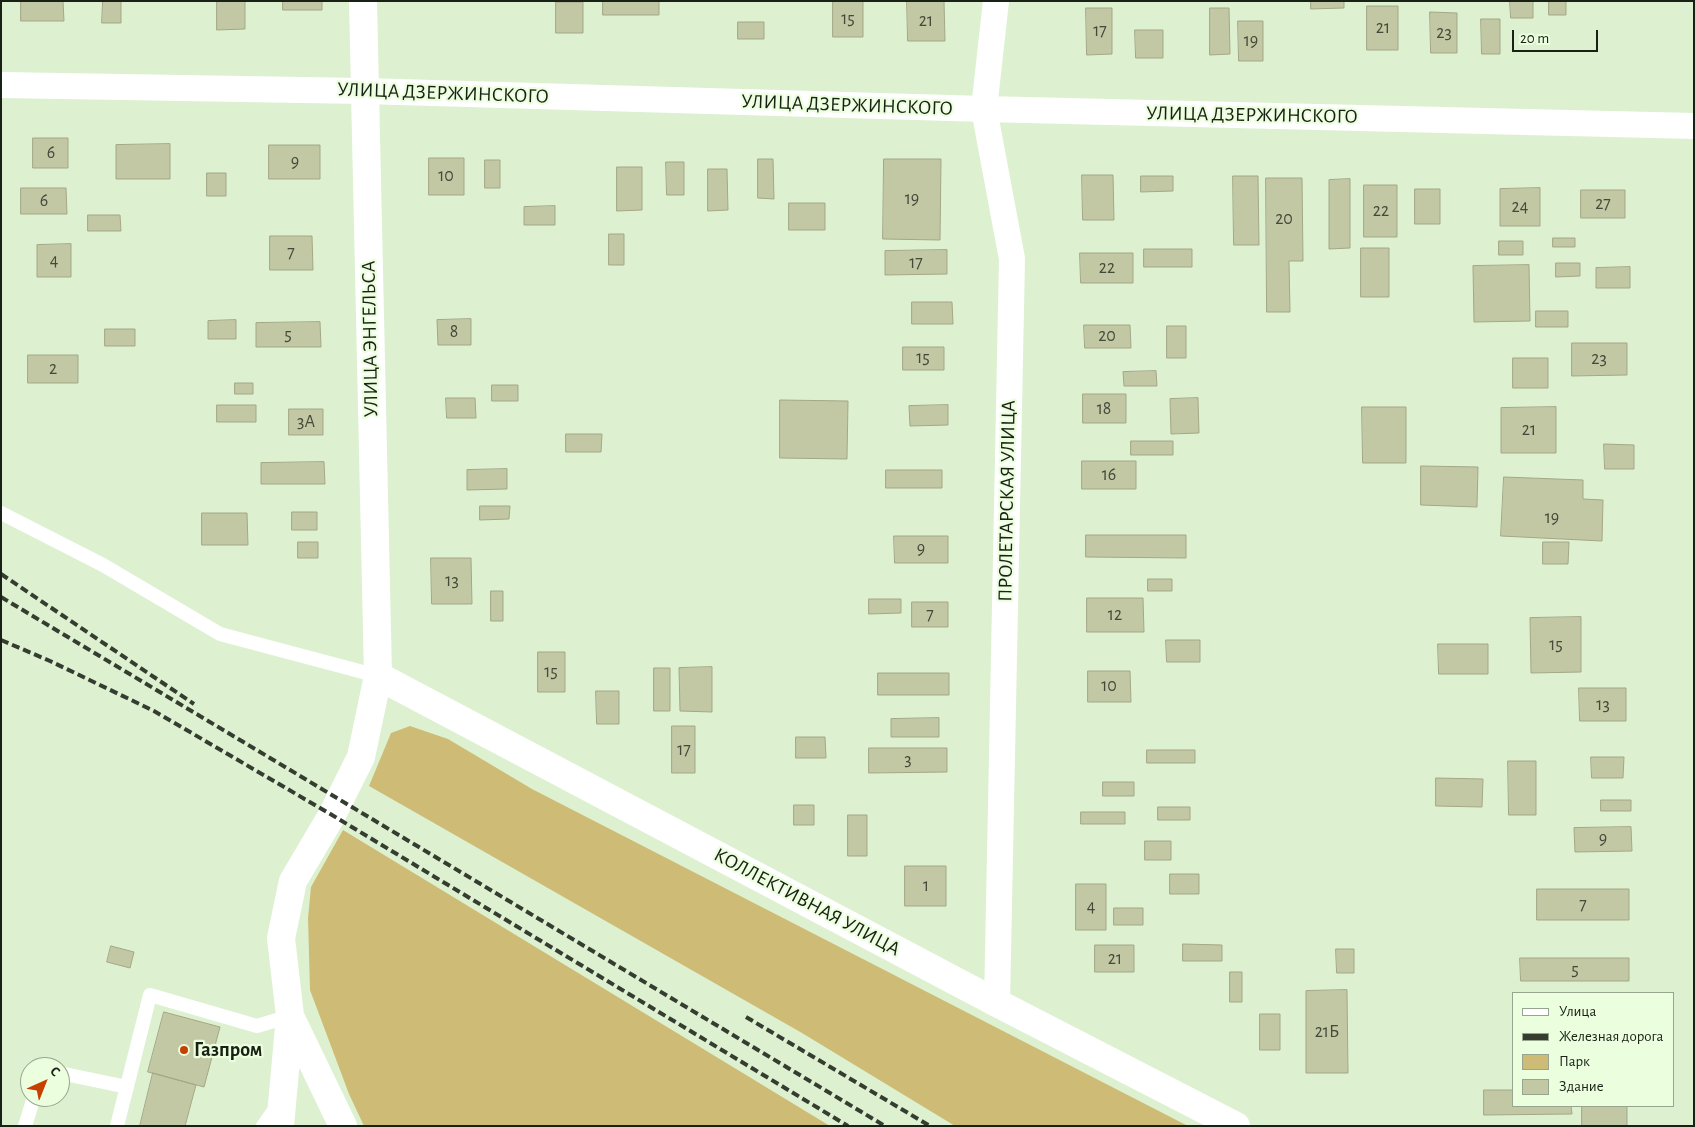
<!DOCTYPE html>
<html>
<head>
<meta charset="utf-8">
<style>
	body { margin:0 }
	#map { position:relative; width:1695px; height:1127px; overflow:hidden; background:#ddf1d1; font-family:"Alegreya Sans",sans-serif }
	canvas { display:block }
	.frame { position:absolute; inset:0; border:2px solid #192015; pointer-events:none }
	.legend { position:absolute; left:1512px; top:992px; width:162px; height:115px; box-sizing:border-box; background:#ebfede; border:1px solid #97a58e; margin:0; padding:6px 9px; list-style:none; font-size:15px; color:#192015 }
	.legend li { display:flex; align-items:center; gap:10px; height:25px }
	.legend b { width:25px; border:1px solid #97a58e }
	.north { position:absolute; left:20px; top:1057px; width:50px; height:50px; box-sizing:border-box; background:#ebfede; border:1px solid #97a58e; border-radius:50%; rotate:44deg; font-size:14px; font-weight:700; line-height:20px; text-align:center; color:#192015 }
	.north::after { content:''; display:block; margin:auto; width:18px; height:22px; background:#c64000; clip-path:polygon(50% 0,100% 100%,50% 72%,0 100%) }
	.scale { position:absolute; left:1512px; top:30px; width:86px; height:22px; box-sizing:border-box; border:2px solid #192015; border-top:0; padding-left:6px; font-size:15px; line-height:18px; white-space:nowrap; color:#192015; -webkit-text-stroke:4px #ebfede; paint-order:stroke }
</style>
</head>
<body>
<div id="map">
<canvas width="1695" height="1127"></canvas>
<div class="frame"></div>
<ul class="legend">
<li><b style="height:6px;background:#fff"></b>Улица</li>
<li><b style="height:6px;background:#353d30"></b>Железная дорога</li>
<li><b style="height:14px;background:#cebc76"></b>Парк</li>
<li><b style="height:14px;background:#c2c7a4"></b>Здание</li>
</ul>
<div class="north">С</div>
<div class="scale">20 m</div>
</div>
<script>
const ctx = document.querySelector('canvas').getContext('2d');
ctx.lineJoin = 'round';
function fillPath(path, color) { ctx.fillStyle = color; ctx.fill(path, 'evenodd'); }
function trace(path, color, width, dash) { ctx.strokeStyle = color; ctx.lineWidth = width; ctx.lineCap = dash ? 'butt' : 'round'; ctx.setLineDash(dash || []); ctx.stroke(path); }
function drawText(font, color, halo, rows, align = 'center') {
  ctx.font = font + ' "Alegreya Sans",sans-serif'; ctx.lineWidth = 4.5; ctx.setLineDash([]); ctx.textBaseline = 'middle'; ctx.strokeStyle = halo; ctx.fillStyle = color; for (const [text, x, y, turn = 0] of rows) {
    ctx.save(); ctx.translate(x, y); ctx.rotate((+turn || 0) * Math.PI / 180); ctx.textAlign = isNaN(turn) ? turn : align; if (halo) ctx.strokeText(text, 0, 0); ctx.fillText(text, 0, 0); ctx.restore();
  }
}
fillPath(new Path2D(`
	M410,726L448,739L532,789L1188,1126H955L802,1033L369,786L391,733Z
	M343,830L830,1126H364L349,1094L310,990L308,918L311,887Z`), '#cebc76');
const building = new Path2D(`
	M21,1H63L64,21H21Z
	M103,1H121V23H102Z
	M217,1H245V29L217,30Z
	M283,1H322V10H283Z
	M603,1H659V15H603Z
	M833,1H863V37H833Z
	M907,1H944L945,41H908Z
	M1311,1H1344V8L1311,9Z
	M1510,1H1533V18H1511Z
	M1549,1H1566V15H1549Z
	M556,2H583V33H556Z
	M1367,6H1398V50H1367Z
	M1086,8H1112V54L1087,55Z
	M1210,8H1229L1230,54L1210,55Z
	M1430,12L1457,13V53H1431Z
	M1481,19H1500V54H1482Z
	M1238,21H1263V61H1239Z
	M738,22H764V39H738Z
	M1135,30H1163V58H1136Z
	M33,138H68V168H33Z
	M170,144V179H116V145Z
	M269,145H320V179H269Z
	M429,158H464V195H429Z
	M758,159H773L774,199L758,198Z
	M884,159H941L940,240L883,239Z
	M485,160H500V188H485Z
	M666,162H684V195H667Z
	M617,167H642V210L617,211Z
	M708,169H727L728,210L708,211Z
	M207,173H226V196H207Z
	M1082,175H1113L1114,220H1083Z
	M1141,176H1173V191L1141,192Z
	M1233,176H1258L1259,245H1234Z
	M1266,178H1302L1303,261H1289L1290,312H1267Z
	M1350,179V248L1329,249V180Z
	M1364,185H1397V237H1364Z
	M21,188H66L67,214H21Z
	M1540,188V226H1500V189Z
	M1415,189H1440V224H1415Z
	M1581,190H1625V218H1581Z
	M789,203H825V230H789Z
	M555,206V225H524V207Z
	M88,215H120L121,231H88Z
	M609,234H624V265H609Z
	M270,236H312L313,270H270Z
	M1553,238H1575V247H1553Z
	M1499,241H1523V255H1499Z
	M71,244V277H37V245Z
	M1361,248H1389V297H1361Z
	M1144,249H1192V267H1144Z
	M947,250V274L885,275V251Z
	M1080,253H1133V283H1081Z
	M1556,263H1580V276L1556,277Z
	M1529,265L1530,321L1474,322L1473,266Z
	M1630,267V288H1596V268Z
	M912,302H952L953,324H912Z
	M1536,311H1568V327H1536Z
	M471,319V345H438L437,320Z
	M236,320V339H208V321Z
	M320,322L321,347H256V323Z
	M1084,325H1130L1131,348H1085Z
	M1167,326H1186V358H1167Z
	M105,329H135V346H105Z
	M1572,343H1627V375L1572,376Z
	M903,347H944V370H903Z
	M28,355H78V383H28Z
	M1513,358H1548V388H1513Z
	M1156,371L1157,386H1124L1123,372Z
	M235,383H253V394H235Z
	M492,385H518V401H492Z
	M1083,394H1126V423H1083Z
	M446,398H475L476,418H447Z
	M1198,398L1199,433L1171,434L1170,399Z
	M780,400L848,401L847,459L780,458Z
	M217,405H256V422H217Z
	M948,405V425L910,426L909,406Z
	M1362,407H1406V463H1363Z
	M1556,407V453H1501V408Z
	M289,409H323V435H289Z
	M566,434H602L601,452H566Z
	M1131,441H1173V455H1131Z
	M1604,444L1634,445V469H1605Z
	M1082,461H1136V489H1082Z
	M324,462L325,484H261V463Z
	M1421,466L1478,467L1477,507L1421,505Z
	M507,469V489L467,490V470Z
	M886,470H942V488H886Z
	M1504,477L1583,480V499L1603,500L1602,541L1501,536Z
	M480,506H510L509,519L480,520Z
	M292,512H317V530H292Z
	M202,513H247L248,545H202Z
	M1086,535H1186V558L1086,557Z
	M894,536H948V563H895Z
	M298,542H318V558H298Z
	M1543,542H1569L1568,564H1543Z
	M431,558H471L472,604H432Z
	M1148,579H1172V591H1148Z
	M491,591H503V621H491Z
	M1087,598H1143L1144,632H1087Z
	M869,599H901V613L869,614Z
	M912,602H948V627H912Z
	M1581,617V672L1531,673L1530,618Z
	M1166,640H1200V662H1167Z
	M1438,644H1488V674H1439Z
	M538,652H565V692H538Z
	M712,667V712L680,711L679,668Z
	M654,668H670V711H654Z
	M1088,671H1130L1131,702H1088Z
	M878,673H949V695H878Z
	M1579,688H1626V721H1580Z
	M596,691H619V724H597Z
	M939,718V737H891V719Z
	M672,726H695V773H672Z
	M796,737H825L826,758H796Z
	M869,748H947V772L869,773Z
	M1147,750H1195V763H1147Z
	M1591,757H1624L1623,778H1592Z
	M1508,761H1536V815H1509Z
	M1436,778L1483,779L1482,807L1436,806Z
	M1103,782H1134V796H1103Z
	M1601,800H1631V811H1601Z
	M794,805H814V825H794Z
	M1158,807H1190V820H1158Z
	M1081,812H1125V824H1081Z
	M848,815H867V856H848Z
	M1631,827L1632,851L1575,852L1574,828Z
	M1145,841H1171V860H1145Z
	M905,866H946V906H905Z
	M1170,874H1199V894H1170Z
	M1076,884H1106V930H1076Z
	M1537,889H1629V920H1537Z
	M1114,908H1143V925H1114Z
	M1183,944L1222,945V961H1183Z
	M1095,945H1134V972H1095Z
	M111,946L134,952L130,968L107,962Z
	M1336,949H1354V973H1337Z
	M1520,958H1629V981H1521Z
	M1230,972H1242V1002H1230Z
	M1347,990L1348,1073H1306V991Z
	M164,1012L220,1027L204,1087L148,1072Z
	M1260,1014H1280V1050H1260Z
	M153,1073L196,1085L185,1126H140Z
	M1484,1090H1514V1106H1571L1572,1114L1484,1115Z
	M1582,1106H1627V1126H1582Z`);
fillPath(building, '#c2c7a4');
trace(building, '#a3a786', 1);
trace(new Path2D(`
	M1,513L103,565L220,634L378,676
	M60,1073L127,1087
	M25,1126L34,1097
	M117,1126L150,995L257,1026L290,1016
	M263,1126L277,1106`), '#fff', 14);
trace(new Path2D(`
	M996,1L984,109L1012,259L997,1003
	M1,85L364,91L984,109L1694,126`), '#fff', 26);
trace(new Path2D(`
	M378,676L997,1003L1236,1126
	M290,1016L343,1126
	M280,1126L290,1016L281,938L293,881L332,815L361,757L378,676L363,1`), '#fff', 28);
trace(new Path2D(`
	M1,574L194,704
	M1,597L885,1126
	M1,640L50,661L154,711L332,815L848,1126
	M746,1017L930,1126`), '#353d30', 4, [8, 4]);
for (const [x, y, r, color] of [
	[184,1050,5,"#c64000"]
]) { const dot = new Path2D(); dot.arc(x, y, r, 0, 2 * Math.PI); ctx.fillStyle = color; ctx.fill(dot); trace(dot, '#ebfede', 2); }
drawText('18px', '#434a39', null, [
	["15",848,19],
	["21",926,21],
	["21",1383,28],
	["17",1100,31],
	["23",1444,33],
	["19",1251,41],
	["6",51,153],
	["9",295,162],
	["10",446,176],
	["19",912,199],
	["6",44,201],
	["27",1603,204],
	["24",1520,207],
	["22",1381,211],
	["20",1284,219],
	["7",291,253],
	["4",54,261],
	["17",916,263],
	["22",1107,268],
	["8",454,332],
	["5",288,335],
	["20",1107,336],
	["15",923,358],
	["23",1599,359],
	["2",53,369],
	["18",1104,409],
	["3А",306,422],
	["21",1529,430],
	["16",1109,475],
	["19",1552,518],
	["9",921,549],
	["13",452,581],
	["7",930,615],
	["12",1115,615],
	["15",1556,645],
	["15",551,672],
	["10",1109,686],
	["13",1603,705],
	["17",684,750],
	["3",908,760],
	["9",1603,839],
	["1",926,886],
	["7",1583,905],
	["4",1091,907],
	["21",1115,959],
	["5",1575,970],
	["21Б",1327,1032]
]);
drawText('20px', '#192015', '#ebfede', [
	["УЛИЦА ДЗЕРЖИНСКОГО",443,93,2],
	["УЛИЦА ДЗЕРЖИНСКОГО",847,105,2],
	["УЛИЦА ДЗЕРЖИНСКОГО",1252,115,1],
	["УЛИЦА ЭНГЕЛЬСА",370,339,-91],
	["ПРОЛЕТАРСКАЯ УЛИЦА",1007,501,-89],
	["КОЛЛЕКТИВНАЯ УЛИЦА",807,902,28]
]);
drawText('bold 20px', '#192015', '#ebfede', [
	["Газпром",194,1050]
], 'left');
</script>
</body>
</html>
